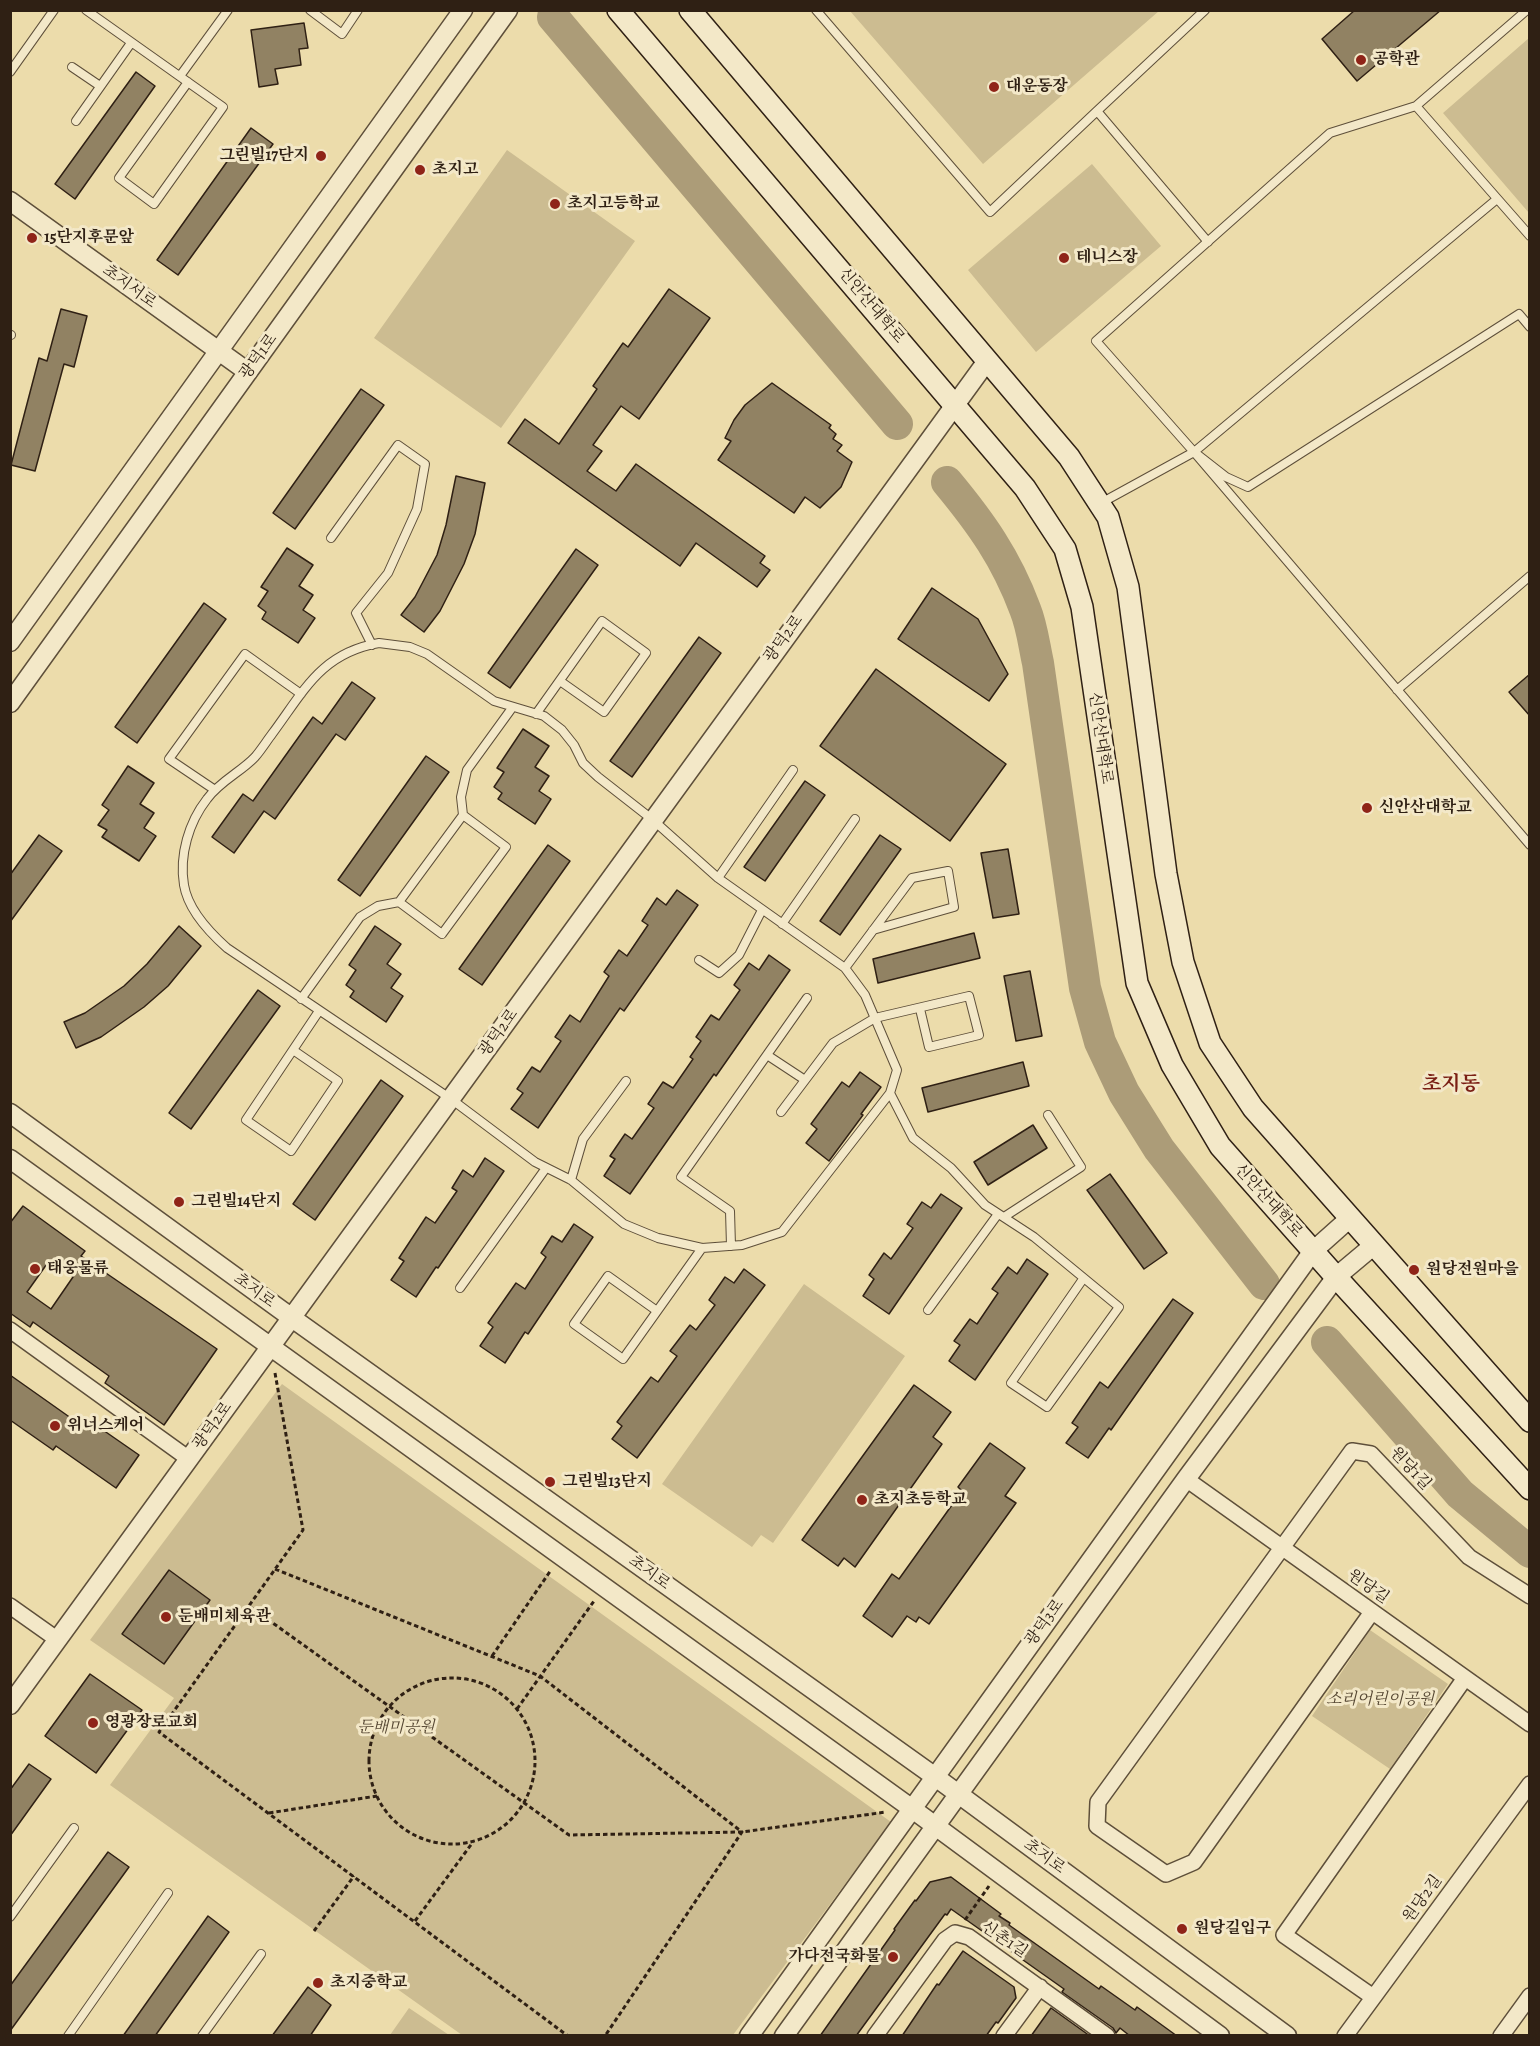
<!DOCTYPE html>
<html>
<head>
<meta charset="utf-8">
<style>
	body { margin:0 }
	#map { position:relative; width:1540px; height:2046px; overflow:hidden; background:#ecdcab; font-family:Alegreya,serif }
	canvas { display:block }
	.frame { position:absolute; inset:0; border:12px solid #2f2014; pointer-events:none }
</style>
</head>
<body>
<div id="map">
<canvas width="1540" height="2046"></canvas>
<div class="frame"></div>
</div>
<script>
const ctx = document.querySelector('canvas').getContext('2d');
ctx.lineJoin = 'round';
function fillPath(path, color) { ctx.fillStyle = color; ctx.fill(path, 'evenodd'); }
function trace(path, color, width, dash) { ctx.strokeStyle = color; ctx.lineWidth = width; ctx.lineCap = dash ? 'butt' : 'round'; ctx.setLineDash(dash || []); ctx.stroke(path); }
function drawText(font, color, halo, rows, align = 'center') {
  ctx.font = font + ' Alegreya,"Noto Serif KR",serif'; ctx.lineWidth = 6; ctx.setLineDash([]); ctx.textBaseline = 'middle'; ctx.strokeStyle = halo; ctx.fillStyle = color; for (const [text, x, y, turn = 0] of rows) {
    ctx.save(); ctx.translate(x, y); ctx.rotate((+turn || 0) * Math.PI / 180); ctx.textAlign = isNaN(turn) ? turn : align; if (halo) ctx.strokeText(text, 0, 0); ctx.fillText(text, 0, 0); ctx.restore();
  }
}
fillPath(new Path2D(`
	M850,11H1159L983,164Z
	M1529,38V213L1443,113Z
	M507,150L635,241L501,428L374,338Z
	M1092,164L1161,246L1036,352L968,270Z
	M804,1284L905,1356L773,1543L761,1535L752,1547L662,1484Z
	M282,1384L891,1822L733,2035H462L110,1785L174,1698L90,1640Z
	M1370,1630L1448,1684L1390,1769L1312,1716Z
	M409,2008L449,2035H390Z`), '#ccbc91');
trace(new Path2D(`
	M553,17L897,424
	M947,482C981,523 1006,558 1025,609C1032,626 1034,645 1038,663L1085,988L1100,1042L1124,1093L1159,1149L1264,1284
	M1327,1342L1460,1494L1530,1552`), '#ac9c78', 32);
const building = new Path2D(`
	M1355,10H1441L1357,81L1322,39Z
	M304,23L308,48L299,49L301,65L275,69L278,84L259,87L251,30Z
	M136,72L155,86L75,199L55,184Z
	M251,128L273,144L178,275L157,260Z
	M669,289L710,318L639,419L621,406L593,445L602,451L587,471L616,491L636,464L765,556L760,563L770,570L757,587L696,543L680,566L508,443L525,419L559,444L597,389L593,386L623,343L628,347Z
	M61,309L87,316L74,367L64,364L35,471L11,465L39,358L47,361Z
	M772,383L831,425L829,428L836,434L833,439L842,445L837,451L852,462L841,487L820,508L805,497L794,513L718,460L731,441L725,438L734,420L745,405Z
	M361,389L384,405L295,529L273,513Z
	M456,476L485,483L475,534L464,564L440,611L424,632L401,615L415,597L437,555L446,525Z
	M287,548L313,565L299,586L313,595L303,610L315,618L298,643L262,619L266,612L258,606L268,591L261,587Z
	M576,549L598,565L510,688L488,673Z
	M932,588L978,619L1008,674L989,701L898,639Z
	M204,603L226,619L137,743L115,727Z
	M699,637L721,653L632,777L610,761Z
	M876,669L1006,764L950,841L820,746Z
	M1530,674V716L1509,692Z
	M352,682L375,698L345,740L336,734L275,819L264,811L234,853L212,837L243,794L253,801L313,717L322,724Z
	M523,729L549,746L535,767L549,776L539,791L551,799L535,824L498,799L502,793L494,787L504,772L497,768Z
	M426,756L449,772L360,896L338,880Z
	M128,766L154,783L140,804L154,813L144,828L156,836L139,861L102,837L107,830L98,825L109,810L102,805Z
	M805,781L825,795L765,881L744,867Z
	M39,835L62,851L10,922V875Z
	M880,835L901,849L840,935L820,921Z
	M548,845L570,861L482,985L459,969Z
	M1008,849L1019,914L993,918L981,853Z
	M677,890L698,905L624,1011L620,1008L538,1128L511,1109L523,1093L517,1089L532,1067L540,1072L561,1041L555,1037L570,1015L580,1022L609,976L604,972L619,950L627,956L648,925L642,921L657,898L666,905Z
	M179,926L201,946L168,986L144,1007L101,1037L76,1048L64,1022L85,1013L124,986L147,964Z
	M375,926L401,944L387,964L401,974L391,988L403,996L386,1022L350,997L354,991L346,985L356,970L349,965Z
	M974,933L980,958L878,983L873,959Z
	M769,955L790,970L716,1076L714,1074L630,1194L604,1176L615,1159L610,1156L625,1134L632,1139L654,1108L648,1104L663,1082L673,1088L693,1059L690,1057L701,1041L696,1037L711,1015L719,1020L740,990L734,985L749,963L759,970Z
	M1030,971L1042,1036L1016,1041L1004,976Z
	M258,990L280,1006L191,1129L169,1113Z
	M1023,1062L1029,1086L928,1112L922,1088Z
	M860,1072L881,1087L861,1114L863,1115L829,1161L806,1143L817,1129L811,1124L842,1082L849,1087Z
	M381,1080L403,1096L315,1220L293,1204Z
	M1033,1125L1047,1148L988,1185L974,1162Z
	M485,1158L504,1171L438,1268L436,1267L416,1297L391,1280L404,1261L399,1258L426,1217L435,1223L457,1191L452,1188L463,1170L473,1177Z
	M1110,1174L1167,1253L1144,1269L1087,1190Z
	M941,1194L962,1208L889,1314L863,1296L874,1279L869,1275L884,1253L891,1259L913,1228L907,1224L922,1202L931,1208Z
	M23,1206L85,1251L81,1256L217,1349L164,1425L105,1383L109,1376L33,1322L30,1327L10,1313V1223ZM49,1261L73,1277L51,1309L27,1292Z
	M574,1224L593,1237L528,1334L525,1332L505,1363L480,1346L493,1327L488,1323L516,1283L525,1289L546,1257L541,1253L552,1236L562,1242Z
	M1027,1259L1048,1274L975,1380L949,1361L960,1345L954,1341L970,1319L977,1324L998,1293L992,1289L1008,1267L1017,1274Z
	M744,1269L765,1285L637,1458L612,1439L622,1426L617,1422L651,1377L658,1382L677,1356L670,1351L690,1325L696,1330L715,1305L709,1300L725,1277L734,1283Z
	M1173,1299L1193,1313L1111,1430L1109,1428L1088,1458L1066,1443L1078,1427L1072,1423L1100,1382L1108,1388Z
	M10,1375L85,1428L90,1421L139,1455L116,1488L56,1446L53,1450L10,1420Z
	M914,1385L951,1412L933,1437L942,1444L855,1567L844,1558L838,1566L802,1540Z
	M990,1443L1025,1468L1005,1496L1016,1503L929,1624L919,1617L916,1622L907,1616L892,1637L863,1616L892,1574L899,1579L962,1491L958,1487Z
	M169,1570L210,1600L164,1664L122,1634Z
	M90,1674L142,1710L96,1773L45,1736Z
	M29,1764L51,1779L10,1836V1790Z
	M108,1852L129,1867L10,2031V1986Z
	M951,1877L1001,1914L999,1916L1010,1923L1009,1925L1085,1979L1099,1989L1101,1986L1135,2010L1137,2007L1177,2036H1130L1120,2028L1116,2033L1113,2028L1062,1992L1064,1989L951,1909L947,1915L945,1914L856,2036H820L895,1930L894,1929L915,1900L916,1901L930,1882Z
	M208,1916L229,1932L155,2036H123Z
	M963,1951L1014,1987L1016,1998L998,2023L996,2022L986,2036H902L937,1984L939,1985Z
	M308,1987L331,2005L310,2036H272Z
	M1051,2008L1090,2036H1031Z`);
fillPath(building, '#918263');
trace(building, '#2f2014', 1.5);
const service = new Path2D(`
	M86,10C132,43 178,75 223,107L154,204L119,178L188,82
	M310,10L342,34L358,10
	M816,10L990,212L1097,111
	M1205,10L1097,111L1208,242
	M1527,10L1416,106L1530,236
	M72,67L100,86
	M10,72L54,10
	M180,76L228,10
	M76,121L131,43
	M1530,327L1519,314L1248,487L1226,477L1194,452L1530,845
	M10,335H11
	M1194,452L1096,341L1330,133L1416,106
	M1101,503L1194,452L1497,199
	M331,538L398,445L425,464L417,509L388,573L356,613L372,645
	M379,643L410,647L427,654L494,701L544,716L562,730L574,745L583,763L598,777L653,820L718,878L845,968L865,995L897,1070L890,1093L782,1232L742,1245L702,1248L658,1238L624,1224L571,1180L535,1162L451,1099L227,948C209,932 188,910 184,885C179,855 189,822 207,799C220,781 241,772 255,757C261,750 266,742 272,734C304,691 321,653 379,643Z
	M1397,690L1530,576
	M536,714L602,621L646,653L604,712L560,681
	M215,790L169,759L245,654L301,694
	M718,878L793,770
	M399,902L442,934L506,847L463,815
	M782,924L855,819
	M699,960L719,973L739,955L762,910
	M845,968L912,878L948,871L954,907L873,930
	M301,999L360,917L378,906L399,902L463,815L461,797L467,770L512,708
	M293,1050L338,1081L291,1151L246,1120L319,1011
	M767,1055L805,1080
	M890,1093L913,1138L951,1168L985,1205L1034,1237L1119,1307L1047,1407L1011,1383L1083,1279
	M781,1112L833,1043L875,1018L969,996L979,1035L929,1047L920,1009
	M571,1180L583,1139L626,1081
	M1004,1217L1081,1167L1048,1115
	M731,1246L730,1211L681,1177L807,998
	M460,1288L546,1168
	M928,1310L998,1214
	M657,1311L608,1276L574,1324L623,1359L702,1248
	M10,1917L74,1828
	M68,2036L168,1893
	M202,2036L261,1954`);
const minor = new Path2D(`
	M10,1330L189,1459
	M1186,1479L1530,1724
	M10,1606L58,1640
	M1372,1612L1194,1862L1166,1874L1097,1826L1098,1802L1352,1451L1371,1454L1469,1557L1530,1596
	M1373,1997L1284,1935L1465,1678
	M875,2036L945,1940L955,1933L969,1937L1107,2036
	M1004,2036L1040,1987
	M1345,2036L1530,1784
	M1501,2036L1530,1996`);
const tertiary = new Path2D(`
	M10,201L248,372
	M10,642L463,10
	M10,703L508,10
	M10,1113L292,1318L934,1776L1287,2036
	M10,1159L911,1808L1220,2036
	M10,1705L987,361
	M749,2036L1313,1251L1350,1218
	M784,2036L1186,1479L1336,1277L1373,1246`);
const secondary = new Path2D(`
	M618,10L1025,488L1065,549L1082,607L1137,983L1172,1065L1220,1146L1336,1277L1530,1489
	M690,10L1069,457L1108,517L1128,587L1166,874L1183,962L1210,1043L1253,1108L1530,1421`);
trace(service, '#5e4f3a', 10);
trace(minor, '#5e4f3a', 18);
trace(tertiary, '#5e4f3a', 21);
trace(secondary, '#2f2014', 24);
trace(new Path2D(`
	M275,1373L303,1530L159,1732L568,2036
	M275,1569L540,1676L742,1832L605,2036
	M249,1606L569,1835L742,1832L886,1812
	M492,1656L551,1570
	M369 1761a83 83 0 1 1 166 0a83 83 0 1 1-166 0Z
	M517,1709L594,1601
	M269,1813L377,1796
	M965,1920L989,1886
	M415,1921L473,1842
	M314,1931L354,1876`), '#2f2014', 3, [4.5, 3]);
trace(service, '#f3e8c8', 8);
trace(minor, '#f3e8c8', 15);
trace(tertiary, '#f3e8c8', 18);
trace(secondary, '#f3e8c8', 21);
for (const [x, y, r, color] of [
	[1361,60,6,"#8f2418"],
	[994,87,6,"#8f2418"],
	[321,156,6,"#8f2418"],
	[420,170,6,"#8f2418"],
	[555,204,6,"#8f2418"],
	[32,238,6,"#8f2418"],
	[1064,258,6,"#8f2418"],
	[1367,808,6,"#8f2418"],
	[179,1202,6,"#8f2418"],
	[35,1269,6,"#8f2418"],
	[1414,1270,6,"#8f2418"],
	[55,1426,6,"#8f2418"],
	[550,1482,6,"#8f2418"],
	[862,1500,6,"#8f2418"],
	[166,1617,6,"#8f2418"],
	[93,1723,6,"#8f2418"],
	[1182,1929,6,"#8f2418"],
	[893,1957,6,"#8f2418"],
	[318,1983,6,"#8f2418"]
]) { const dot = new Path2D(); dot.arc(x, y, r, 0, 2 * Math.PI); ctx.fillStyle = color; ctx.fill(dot); trace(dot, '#f3e8c8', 2); }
drawText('bold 16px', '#2f2014', '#f3e8c8', [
	["공학관",1373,60],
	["대운동장",1006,87],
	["그린빌17단지",309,156,"right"],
	["초지고",432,170],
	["초지고등학교",567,204],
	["15단지후문앞",44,238],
	["테니스장",1076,258],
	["신안산대학교",1379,808],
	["그린빌14단지",191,1202],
	["태웅물류",47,1269],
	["원당전원마을",1426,1270],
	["위너스케어",67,1426],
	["그린빌13단지",562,1482],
	["초지초등학교",874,1500],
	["둔배미체육관",178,1617],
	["영광장로교회",105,1723],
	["원당길입구",1194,1929],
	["가다전국화물",881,1957,"right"],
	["초지중학교",330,1983]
], 'left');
drawText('16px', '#2f2014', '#f3e8c8', [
	["초지서로",129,287,36],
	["신안산대학로",871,306,50],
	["광덕1로",259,357,-54],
	["광덕2로",784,639,-54],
	["신안산대학로",1100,738,82],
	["광덕2로",499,1033,-54],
	["신안산대학로",1268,1201,48],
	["초지로",254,1291,36],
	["광덕2로",213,1426,-54],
	["원당1길",1410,1469,47],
	["초지로",649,1573,36],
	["원당길",1368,1587,35],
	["광덕3로",1045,1623,-54],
	["초지로",1044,1857,36],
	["원당2길",1423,1899,-54],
	["신촌1길",1004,1940,34]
]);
drawText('italic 16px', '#564733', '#f3e8c8', [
	["소리어린이공원",1380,1700],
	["둔배미공원",396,1728]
]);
drawText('bold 20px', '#7a1f14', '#f3e8c8', [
	["초지동",1451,1085]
]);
</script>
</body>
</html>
